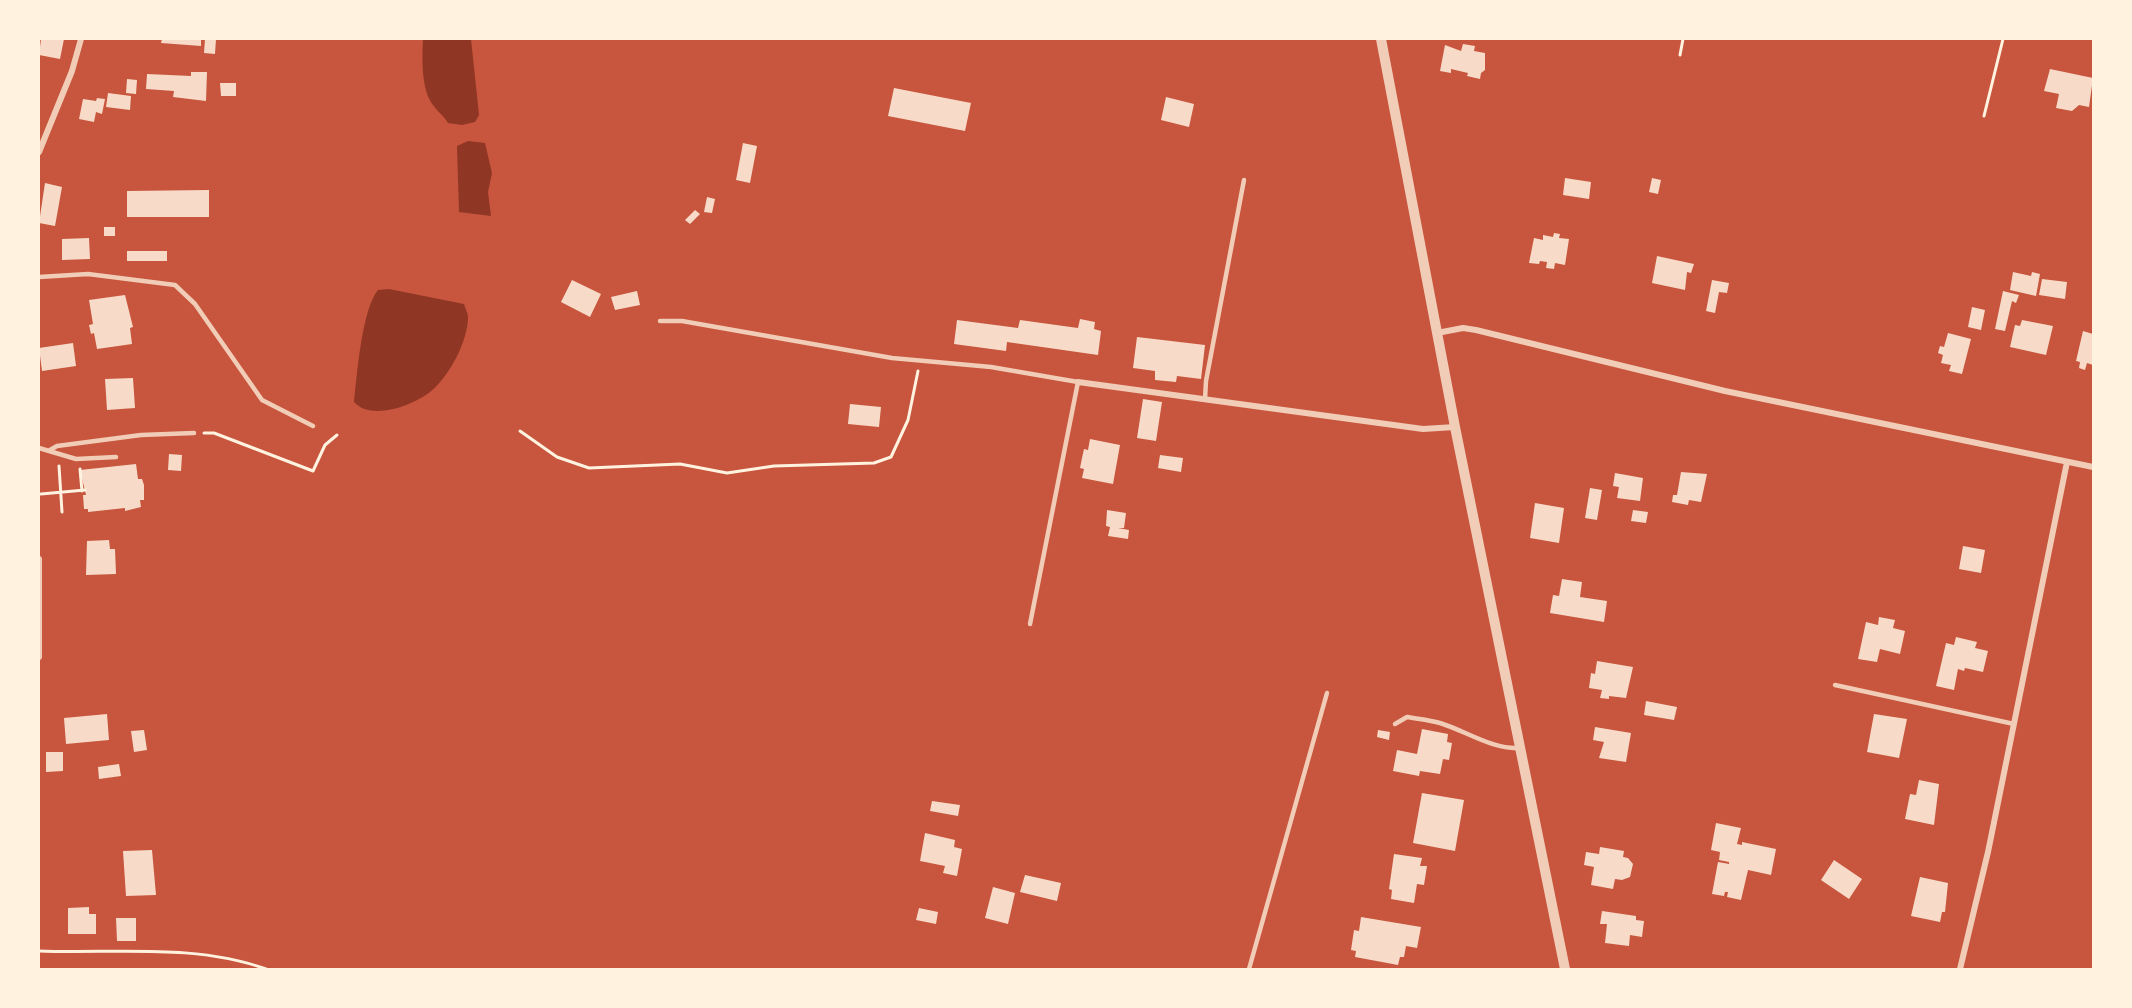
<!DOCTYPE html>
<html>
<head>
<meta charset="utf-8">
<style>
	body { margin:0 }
	#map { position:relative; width:2132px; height:1008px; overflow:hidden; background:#c8553d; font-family:"Public Sans",sans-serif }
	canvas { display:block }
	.frame { position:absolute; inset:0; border:40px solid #fff3e0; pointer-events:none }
</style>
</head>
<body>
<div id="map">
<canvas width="2132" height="1008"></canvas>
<div class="frame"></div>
</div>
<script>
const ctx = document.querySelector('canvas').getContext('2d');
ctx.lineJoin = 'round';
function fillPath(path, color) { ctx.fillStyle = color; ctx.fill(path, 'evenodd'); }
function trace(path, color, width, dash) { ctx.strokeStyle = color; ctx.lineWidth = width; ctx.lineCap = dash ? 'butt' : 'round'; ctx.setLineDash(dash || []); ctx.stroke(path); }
fillPath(new Path2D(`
	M423,39H471L479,115L475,122L462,125L448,123C444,116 438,112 433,105C421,90 422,57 423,39Z
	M468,141L485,143L492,173L488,192L491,216L459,212L457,146Z
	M389,289L464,304C465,308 468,313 468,317C468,341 449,377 430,392C412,406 371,421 354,402C357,375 362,309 378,290Z`), '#8f3625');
fillPath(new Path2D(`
	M41,39H64L60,59L39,55Z
	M162,39H201V46L161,43Z
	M205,39H216L215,54L204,53Z
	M1463,44L1475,46L1474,51L1485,53V70L1481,73L1480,79L1467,76L1468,73L1451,69V73L1440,71L1445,45L1461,51Z
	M2050,69L2093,78L2089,107L2079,105L2072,111L2056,108L2059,94L2044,91Z
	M191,72H207L206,101L173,97L174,91L146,89L147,74L191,76Z
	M127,79L137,80L136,94L126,93Z
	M220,83H236V96H221Z
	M894,88L971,103L965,131L888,116Z
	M108,93L131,96L130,110L106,107Z
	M1166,97L1194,104L1189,127L1161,120Z
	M97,98L105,99L102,114L96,112L94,122L79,119L83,99L96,101Z
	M743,143L757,146L750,183L736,180Z
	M1565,178L1591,182L1589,199L1563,195Z
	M1652,178L1661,180L1658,194L1649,192Z
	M45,183L62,187L55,226L39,223Z
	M209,190V217H127V191Z
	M707,197L715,199L712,213L704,212Z
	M695,210L700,214L690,224L685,220Z
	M104,227H115V236H104Z
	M1554,233L1560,234L1559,238L1569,239L1565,265L1555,263L1554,269L1546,268L1547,262L1540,261L1539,264L1529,263L1534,238L1543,240V235L1553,237Z
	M89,238L90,259L62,260V239Z
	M127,251H167V261H127Z
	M1657,256L1694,264L1691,273L1687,272L1685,290L1652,283Z
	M2013,272L2031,276L2032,272L2040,274L2036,296L2010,290Z
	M2042,279L2067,282L2065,299L2039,295Z
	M572,280L601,294L590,317L561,302Z
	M1712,280L1729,283L1727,293L1719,292L1715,313L1706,311Z
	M637,291L640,305L615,310L611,297Z
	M2003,291L2019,295L2016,303L2012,301L2005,331L1995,329Z
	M125,295L133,327L130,328L132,344L97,349L94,333L91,334L89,325L93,324L89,300Z
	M1972,307L1985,310L1981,330L1968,327Z
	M1080,319L1095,322L1094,329L1101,331L1098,355L1007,342L1006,351L954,344L957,320L1018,328L1020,320L1078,328Z
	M2022,320L2053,326L2046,355L2010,347L2015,325L2020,326Z
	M2083,331L2093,334V365L2087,363L2085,370L2079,368L2080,362L2076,361Z
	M1948,333L1971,339L1962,374L1949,371L1951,365L1941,363L1943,355L1938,353L1940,346L1944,347Z
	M1137,337L1205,345L1201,379L1177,376L1176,382L1155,380V371L1133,368Z
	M73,343L76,366L42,371L39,348Z
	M133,378L135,408L107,410L105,379Z
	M1143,399L1162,402L1156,441L1137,438Z
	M850,404L881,407L879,427L848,424Z
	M1090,439L1120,445L1113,484L1082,478L1084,469L1080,468L1082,458L1084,449L1088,450Z
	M169,454L182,455L181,471L168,470Z
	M1160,455L1183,458L1181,472L1158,468Z
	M136,464L138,479H142L144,485V500H140L141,507L125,511V508L88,512V509H84L83,495H86L80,470Z
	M1681,472L1707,474L1701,502L1689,500L1688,505L1672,502L1673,495H1677Z
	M1615,473L1643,478L1640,501L1617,498L1619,487L1613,486Z
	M1590,488L1602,490L1597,520L1585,518Z
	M1535,503L1564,508L1559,543L1530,538Z
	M1107,510L1126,513L1124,528H1118L1129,530L1128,539L1108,536L1110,527L1106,526Z
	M1633,510L1648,512L1646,523L1631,521Z
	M109,540L110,549H115L116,574L86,575L87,541Z
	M1963,546L1985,550L1981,573L1959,569Z
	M1562,579L1582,582L1580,597L1607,601L1604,622L1550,613L1553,595L1559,596Z
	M1879,617L1895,620L1893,628L1905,631L1900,654L1880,649L1877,662L1858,659L1866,622L1878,625Z
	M1956,637L1977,642L1975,648L1988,651L1983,672L1965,668L1964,671L1958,669L1954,690L1936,686L1946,643L1954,645Z
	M1597,661L1633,667L1626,698L1609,696V699L1600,698L1602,690L1589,688L1591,673L1595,674Z
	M1646,701L1677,707L1674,720L1644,715Z
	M107,714L109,740L66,744L64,718Z
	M1874,714L1907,719L1899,758L1867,752Z
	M1595,727L1631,733L1626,762L1599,758L1604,742L1593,740Z
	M1422,729L1448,734L1447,742L1452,743L1449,760L1443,759L1440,774L1420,771L1419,776L1393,771L1397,750L1417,754Z
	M144,730L147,750L134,752L131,731Z
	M1378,730L1390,732L1389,740L1377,737Z
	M46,752H63V771L46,772Z
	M119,764L121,776L99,779L98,767Z
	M1919,780L1939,784L1934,825L1905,819L1910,794L1916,795Z
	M1422,793L1464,800L1455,851L1413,843Z
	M932,801L960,805L958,816L930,811Z
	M1716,823L1741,828L1737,844L1742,845V842L1776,849L1771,875L1748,870L1741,900L1727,897L1728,892H1725L1724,896L1712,894L1718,862L1729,864V862L1719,860L1720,852L1711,850Z
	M925,833L955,840L954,847L962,849L957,876L943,873L945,866L920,861Z
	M1600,847L1624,851L1623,857L1628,858L1633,864L1630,877L1622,880L1615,879L1613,889L1591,885L1594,867L1584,865L1586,852L1599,854Z
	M152,850L156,895L126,896L123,851Z
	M1394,854L1422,858L1420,866H1427L1424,885L1417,884L1414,903L1391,899L1392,890L1389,889Z
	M1834,860L1862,879L1849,899L1821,880Z
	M1025,875L1061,883L1057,901L1020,892Z
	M1920,877L1948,883L1945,912H1942L1940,922L1911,916Z
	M993,887L1015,893L1008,924L985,918Z
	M89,907V914H96V934H68V908Z
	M919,908L938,912L936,924L916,920Z
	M1602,911L1636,916V920L1644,921L1642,937L1630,935L1629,946L1605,943L1607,924H1600Z
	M1361,917L1421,927L1417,948L1406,946L1404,957H1400L1398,965L1355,957L1356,951L1351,950L1354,930L1359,931Z
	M116,918H136V941H117Z`), '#f7dbc8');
trace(new Path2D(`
	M1680,55L1683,39
	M1984,116L2003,39
	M520,431L557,457L589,468L680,464L727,473L774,466L874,463L891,457L908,420L918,371
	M204,433H214L313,471L325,445L337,435
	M59,466L62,512
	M80,469L82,491
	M41,494L85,490
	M39,951C113,954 194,943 266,969`), '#fff3e0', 3);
trace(new Path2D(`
	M39,277L88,274L175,285L195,304L262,400L313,426
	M660,321H682L892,358L991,367L1078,382L1030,624
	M1205,399L1206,381L1244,180
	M39,448L76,459L116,457
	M50,450L57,446L141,435L194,433
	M1835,685L2014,724
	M1395,724L1407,717C1418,719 1429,720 1440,723C1466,731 1493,750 1520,748
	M1249,969L1327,693`), '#f1ccb7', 4.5);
trace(new Path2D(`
	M39,152L72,71L81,39
	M1437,333L1463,328L1476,330L1725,391L2093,467
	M1078,382L1423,429L1455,427
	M39,559V657
	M1960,969L1988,852L2067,462`), '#f1ccb7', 6);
trace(new Path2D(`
	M1381,39L1455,427L1565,969`), '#f1ccb7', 10);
</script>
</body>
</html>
